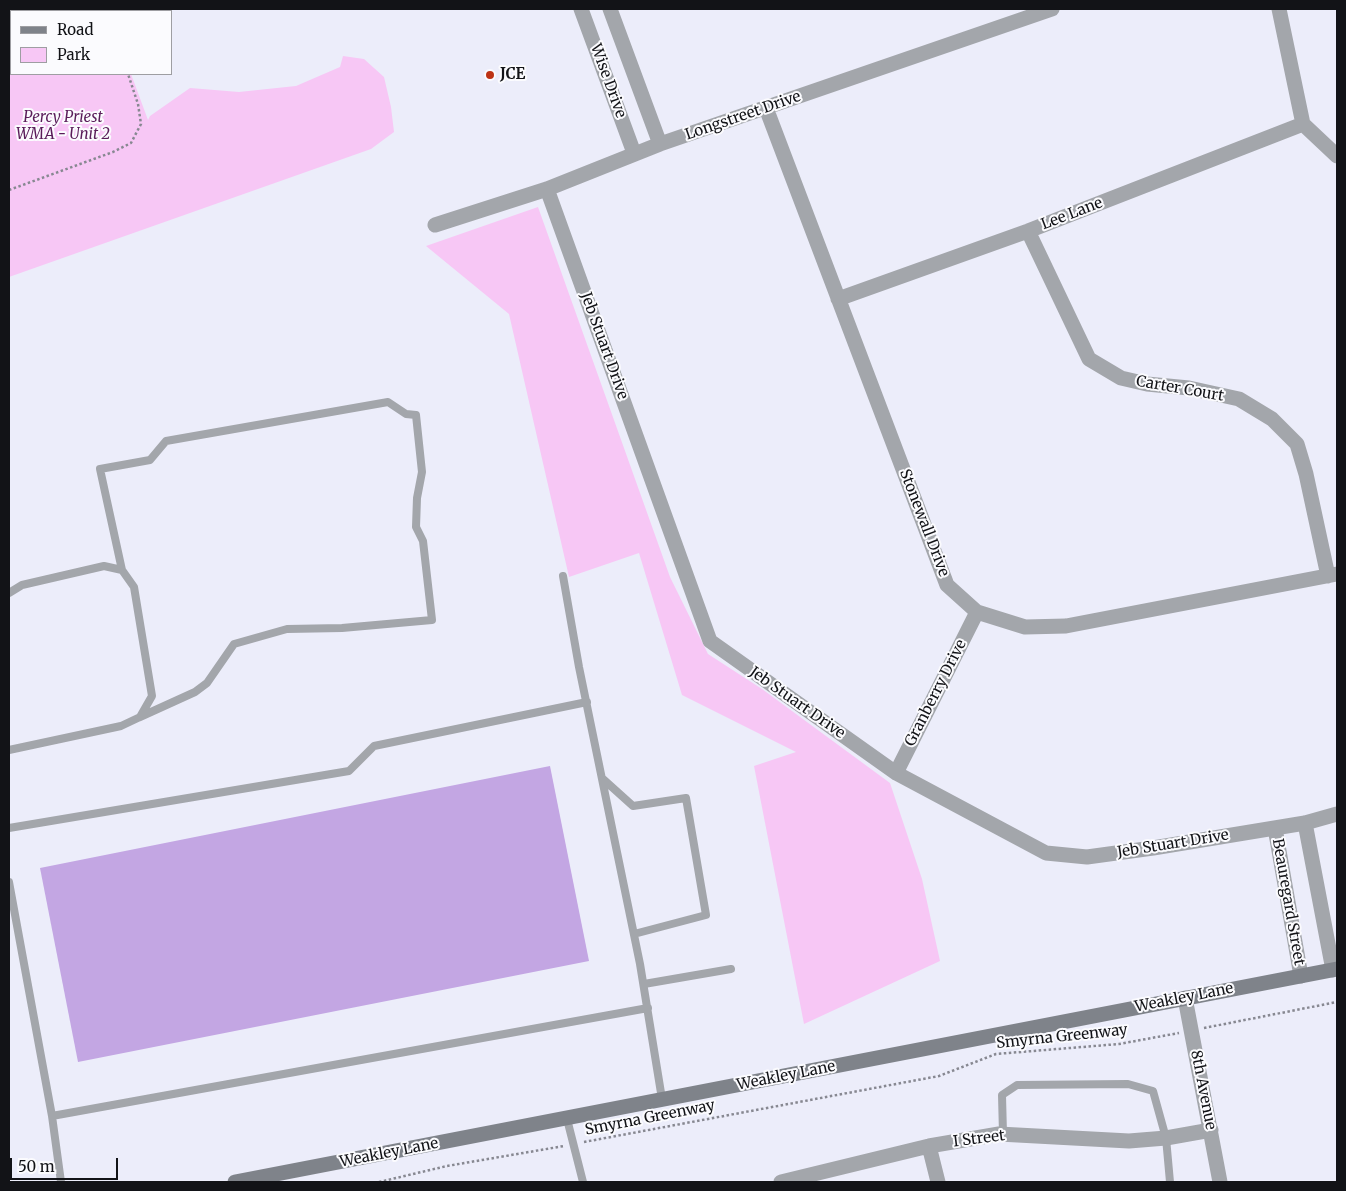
<!DOCTYPE html>
<html>
<head>
<meta charset="utf-8">
<style>
	body { margin:0 }
	#map { position:relative; width:1346px; height:1191px; overflow:hidden; background:#ecedfa; font-family:Merriweather,serif }
	canvas { display:block }
	.frame { position:absolute; inset:0; border:10px solid #121317; pointer-events:none }
	.legend { position:absolute; left:10px; top:10px; width:162px; height:65px; box-sizing:border-box; background:#fbfbfe; border:1px solid #9e9ea2; margin:0; padding:6px 9px; list-style:none; font-size:15px; color:#121317 }
	.legend li { display:flex; align-items:center; gap:10px; height:25px }
	.legend b { width:25px; border:1px solid #9e9ea2 }
	.scale { position:absolute; left:10px; top:1158px; width:108px; height:22px; box-sizing:border-box; border:2px solid #121317; border-top:0; padding-left:6px; font-size:15px; line-height:18px; white-space:nowrap; color:#121317; -webkit-text-stroke:4px #fbfbfe; paint-order:stroke }
</style>
</head>
<body>
<div id="map">
<canvas width="1346" height="1191"></canvas>
<div class="frame"></div>
<ul class="legend">
<li><b style="height:6px;background:#7f838a"></b>Road</li>
<li><b style="height:14px;background:#f7c7f5"></b>Park</li>
</ul>
<div class="scale">50 m</div>
</div>
<script>
const ctx = document.querySelector('canvas').getContext('2d');
ctx.lineJoin = 'round';
function fillPath(path, color) { ctx.fillStyle = color; ctx.fill(path, 'evenodd'); }
function trace(path, color, width, dash) { ctx.strokeStyle = color; ctx.lineWidth = width; ctx.lineCap = dash ? 'butt' : 'round'; ctx.setLineDash(dash || []); ctx.stroke(path); }
function drawText(font, color, halo, rows, align = 'center') {
  ctx.font = font + ' Merriweather,serif'; ctx.lineWidth = 4; ctx.setLineDash([]); ctx.textBaseline = 'middle'; ctx.strokeStyle = halo; ctx.fillStyle = color; for (const [text, x, y, turn = 0] of rows) {
    ctx.save(); ctx.translate(x, y); ctx.rotate((+turn || 0) * Math.PI / 180); ctx.textAlign = isNaN(turn) ? turn : align; if (halo) ctx.strokeText(text, 0, 0); ctx.fillText(text, 0, 0); ctx.restore();
  }
}
fillPath(new Path2D(`
	M9,9H107L108,11H11V74H131L148,120L150,116L190,88L239,92L296,86L340,67L343,56L364,59L384,77L391,107L394,132L371,149L9,277Z
	M538,207L670,577L708,654L762,689L890,783L922,879L940,961L804,1024L754,766L796,752L682,695L639,553L569,577L509,314L426,246Z`), '#f7c7f5');
fillPath(new Path2D(`
	M550,766L589,961L78,1062L40,868Z`), '#c3a6e3');
trace(new Path2D(`
	M104,9L105,11
	M9,190L113,152L131,143L141,124L138,104L128,74
	M1204,1028L1337,1002
	M584,1142L939,1076L996,1054L1119,1044L1179,1033
	M379,1182L447,1166L564,1146`), '#878891', 2.5, [2.5, 2.5]);
trace(new Path2D(`
	M122,570L100,469L150,460L166,441L388,402L406,414L416,415L422,472L417,498L416,527L423,541L432,620L342,628L287,629L234,644L207,683L195,692L140,717
	M563,576L579,667L640,964L662,1099
	M9,593L22,585L104,566L122,570L134,587L152,696L140,717L121,726L9,750
	M603,779L633,806L686,798L706,915L634,934
	M9,828L349,771L374,746L587,702
	M9,882L52,1116L61,1182
	M644,984L731,969
	M52,1116L648,1008
	M567,1119L583,1182
	M1003,1134L1002,1095L1017,1085L1128,1084L1153,1091L1166,1138L1170,1182`), '#a3a6ab', 8);
trace(new Path2D(`
	M581,9L634,153
	M610,9L660,144
	M1279,9L1303,124L1337,156
	M766,108L947,585L977,612L1025,627L1066,626L1337,574
	M547,189L710,641L896,773L1046,853L1087,857L1153,848L1305,823L1337,814
	M435,225L547,189L660,144L1052,9
	M1028,231L1089,359L1121,378L1147,384L1189,388L1239,399L1272,419L1297,444L1306,474L1328,576
	M838,299L1028,231L1303,124
	M896,773L977,612
	M1305,823L1333,970
	M1275,828L1301,976
	M1185,998L1220,1182
	M929,1146L938,1182
	M781,1182L929,1146L999,1134L1129,1141L1166,1138L1211,1130`), '#a3a6ab', 15);
trace(new Path2D(`
	M235,1182L1337,969`), '#7f838a', 15);
for (const [x, y, r, color] of [
	[490,75,5,"#bd3214"]
]) { const dot = new Path2D(); dot.arc(x, y, r, 0, 2 * Math.PI); ctx.fillStyle = color; ctx.fill(dot); trace(dot, '#fbfbfe', 2); }
drawText('bold 15px', '#121317', '#fbfbfe', [
	["JCE",500,75]
], 'left');
drawText('15px', '#121317', '#fbfbfe', [
	["Wise Drive",608,81,70],
	["Longstreet Drive",743,116,-19],
	["Lee Lane",1072,214,-21],
	["Jeb Stuart Drive",604,346,70],
	["Carter Court",1180,389,10],
	["Stonewall Drive",924,523,69],
	["Granberry Drive",936,693,-63],
	["Jeb Stuart Drive",797,703,35],
	["Jeb Stuart Drive",1173,844,-9],
	["Beauregard Street",1288,902,80],
	["Weakley Lane",1184,998,-11],
	["Smyrna Greenway",1062,1037,-6],
	["Weakley Lane",786,1076,-11],
	["8th Avenue",1203,1090,79],
	["Smyrna Greenway",650,1118,-11],
	["I Street",979,1139,-7],
	["Weakley Lane",389,1153,-11]
]);
drawText('italic 15px', '#5a1c5a', '#fbfbfe', [
	["Percy Priest",63,118],
	["WMA - Unit 2",63,135]
]);
</script>
</body>
</html>
